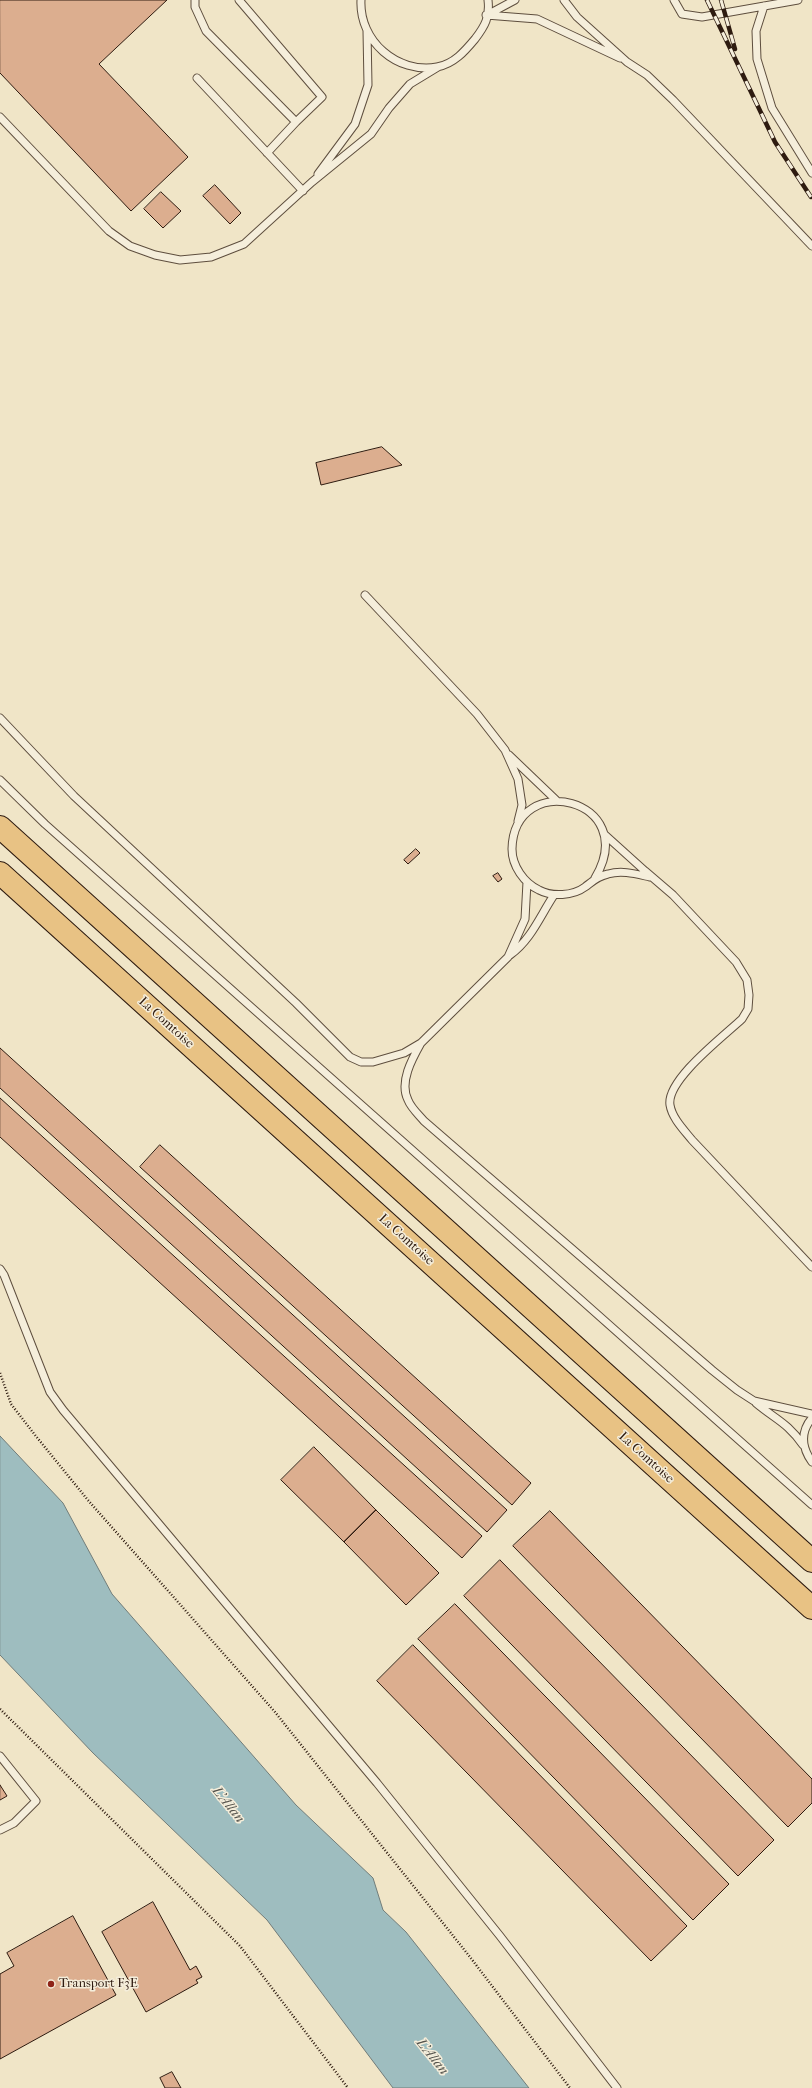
<!DOCTYPE html>
<html>
<head>
<meta charset="utf-8">
<style>
	body { margin:0 }
	canvas { display:block; background:#f0e5c7 }
</style>
</head>
<body>
<canvas width="812" height="2088"></canvas>
<script>
const ctx = document.querySelector('canvas').getContext('2d');
ctx.lineJoin = 'round';
function fillPath(path, color) { ctx.fillStyle = color; ctx.fill(path, 'evenodd'); }
function trace(path, color, width, dash) { ctx.strokeStyle = color; ctx.lineWidth = width; ctx.lineCap = dash ? 'butt' : 'round'; ctx.setLineDash(dash || []); ctx.stroke(path); }
function drawText(font, color, halo, rows, align = 'center') {
  ctx.font = font + ' "IM FELL French Canon",serif'; ctx.lineWidth = 3; ctx.setLineDash([]); ctx.textBaseline = 'middle'; ctx.strokeStyle = halo; ctx.fillStyle = color; for (const [text, x, y, turn = 0] of rows) {
    ctx.save(); ctx.translate(x, y); ctx.rotate((+turn || 0) * Math.PI / 180); ctx.textAlign = isNaN(turn) ? turn : align; if (halo) ctx.strokeText(text, 0, 0); ctx.fillText(text, 0, 0); ctx.restore();
  }
}
const water = new Path2D(`
	M0,1436L63,1503L112,1594L296,1805L373,1878L383,1910L406,1932L529,2088H393L267,1920L93,1753L0,1655Z`);
fillPath(water, '#9ebdbf');
trace(water, '#717c79', 1);
const building = new Path2D(`
	M0,0H167L99,64L188,157L131,211L0,73Z
	M215,185L241,213L230,224L203,196Z
	M161,192L181,211L163,228L144,209Z
	M382,447L402,465L321,485L316,463Z
	M416,849L420,853L408,864L404,860Z
	M498,873L502,879L498,882L493,876Z
	M0,1048L507,1510L487,1532L0,1088Z
	M0,1098L482,1536L462,1558L0,1137Z
	M160,1145L531,1483L512,1505L140,1167Z
	M314,1447L376,1510L344,1542L281,1480Z
	M376,1510L439,1573L406,1605L344,1542Z
	M550,1511L812,1779V1803L788,1827L513,1546Z
	M500,1560L774,1840L738,1876L464,1596Z
	M455,1604L729,1884L693,1920L418,1639Z
	M413,1645L687,1926L651,1961L377,1681Z
	M0,1785L7,1796L0,1800Z
	M153,1902L190,1970L196,1966L202,1977L196,1980L198,1983L146,2012L102,1932Z
	M73,1916L116,1995L0,2059V1974L14,1966L7,1953Z
	M172,2072L181,2088H165L160,2078Z`);
fillPath(building, '#dcae8f');
trace(building, '#2e1b10', 1);
const lane = new Path2D(`
	M195,0V7L206,31L296,122L267,153
	M239,0L322,97L296,122
	M361,0C359,41 397,74 437,67C454,64 465,51 475,39C485,26 490,17 488,0
	M564,0L577,17L627,62L647,75L673,100L812,246
	M674,0L682,14L702,17L798,0
	M764,6L756,31L757,59L772,108L812,173
	M486,15L537,19L620,58
	M487,15L515,0
	M197,78L303,191
	M0,117L109,231L130,246L155,255L180,260L211,257L244,244L312,182L371,134L389,108L410,84L438,67
	M318,174L355,124L368,85L367,31
	M365,595L477,714L505,750L518,779L522,805L518,821
	M0,718L74,796L296,1003L350,1057L361,1062H373L404,1053L421,1043L508,957L525,919L527,882
	M509,755L556,800
	M0,780L45,824L812,1505
	M604,834L645,871L673,895L736,962L747,980L749,995L748,1009L742,1019C724,1036 666,1080 670,1105C672,1118 684,1130 692,1140L812,1267
	M595,878C642,799 514,768 512,849C512,866 524,883 539,890C552,897 573,896 585,887C593,881 598,876 608,874C622,870 636,874 650,877
	M510,955C531,940 540,916 554,895
	M421,1043C412,1059 399,1082 408,1100C411,1108 419,1115 424,1121L712,1370L737,1390L754,1401L812,1414
	M0,1269L4,1275L50,1392L63,1410L377,1783L500,1936L617,2088
	M756,1403C775,1419 788,1423 803,1445
	M812,1418C800,1432 802,1448 812,1462
	M0,1756L36,1801L14,1823L0,1830`);
const highway = new Path2D(`
	M0,827L812,1561
	M0,873L812,1608`);
trace(lane, '#5e4e3e', 9);
trace(highway, '#2e1b10', 24);
trace(new Path2D(`
	M0,1373L11,1404L35,1435L87,1499L275,1712L470,1957L570,2088
	M0,1709L240,1946L348,2088`), '#2e1b10', 2.5, [1, 2]);
trace(lane, '#f5eedb', 7);
trace(highway, '#e8c284', 22);
const rail = new Path2D(`
	M707,0L775,142L811,197
	M721,0L735,49`);
trace(rail, '#2e1b10', 4.5);
trace(rail, '#f5eedb', 3, [9]);
for (const [x, y, r, color] of [
	[51,1984,4,"#8f2418"]
]) { const dot = new Path2D(); dot.arc(x, y, r, 0, 2 * Math.PI); ctx.fillStyle = color; ctx.fill(dot); trace(dot, '#f5eedb', 1.5); }
drawText('13px', '#2e1b10', '#f5eedb', [
	["La Comtoise",166,1023,42],
	["La Comtoise",406,1240,42],
	["La Comtoise",646,1458,42]
]);
drawText('13px', '#2e1b10', '#f5eedb', [
	["Transport F3E",59,1984]
], 'left');
drawText('italic 14px', '#55544d', '#f5eedb', [
	["L'Allan",228,1805,51],
	["L'Allan",432,2057,51]
]);
</script>
</body>
</html>
